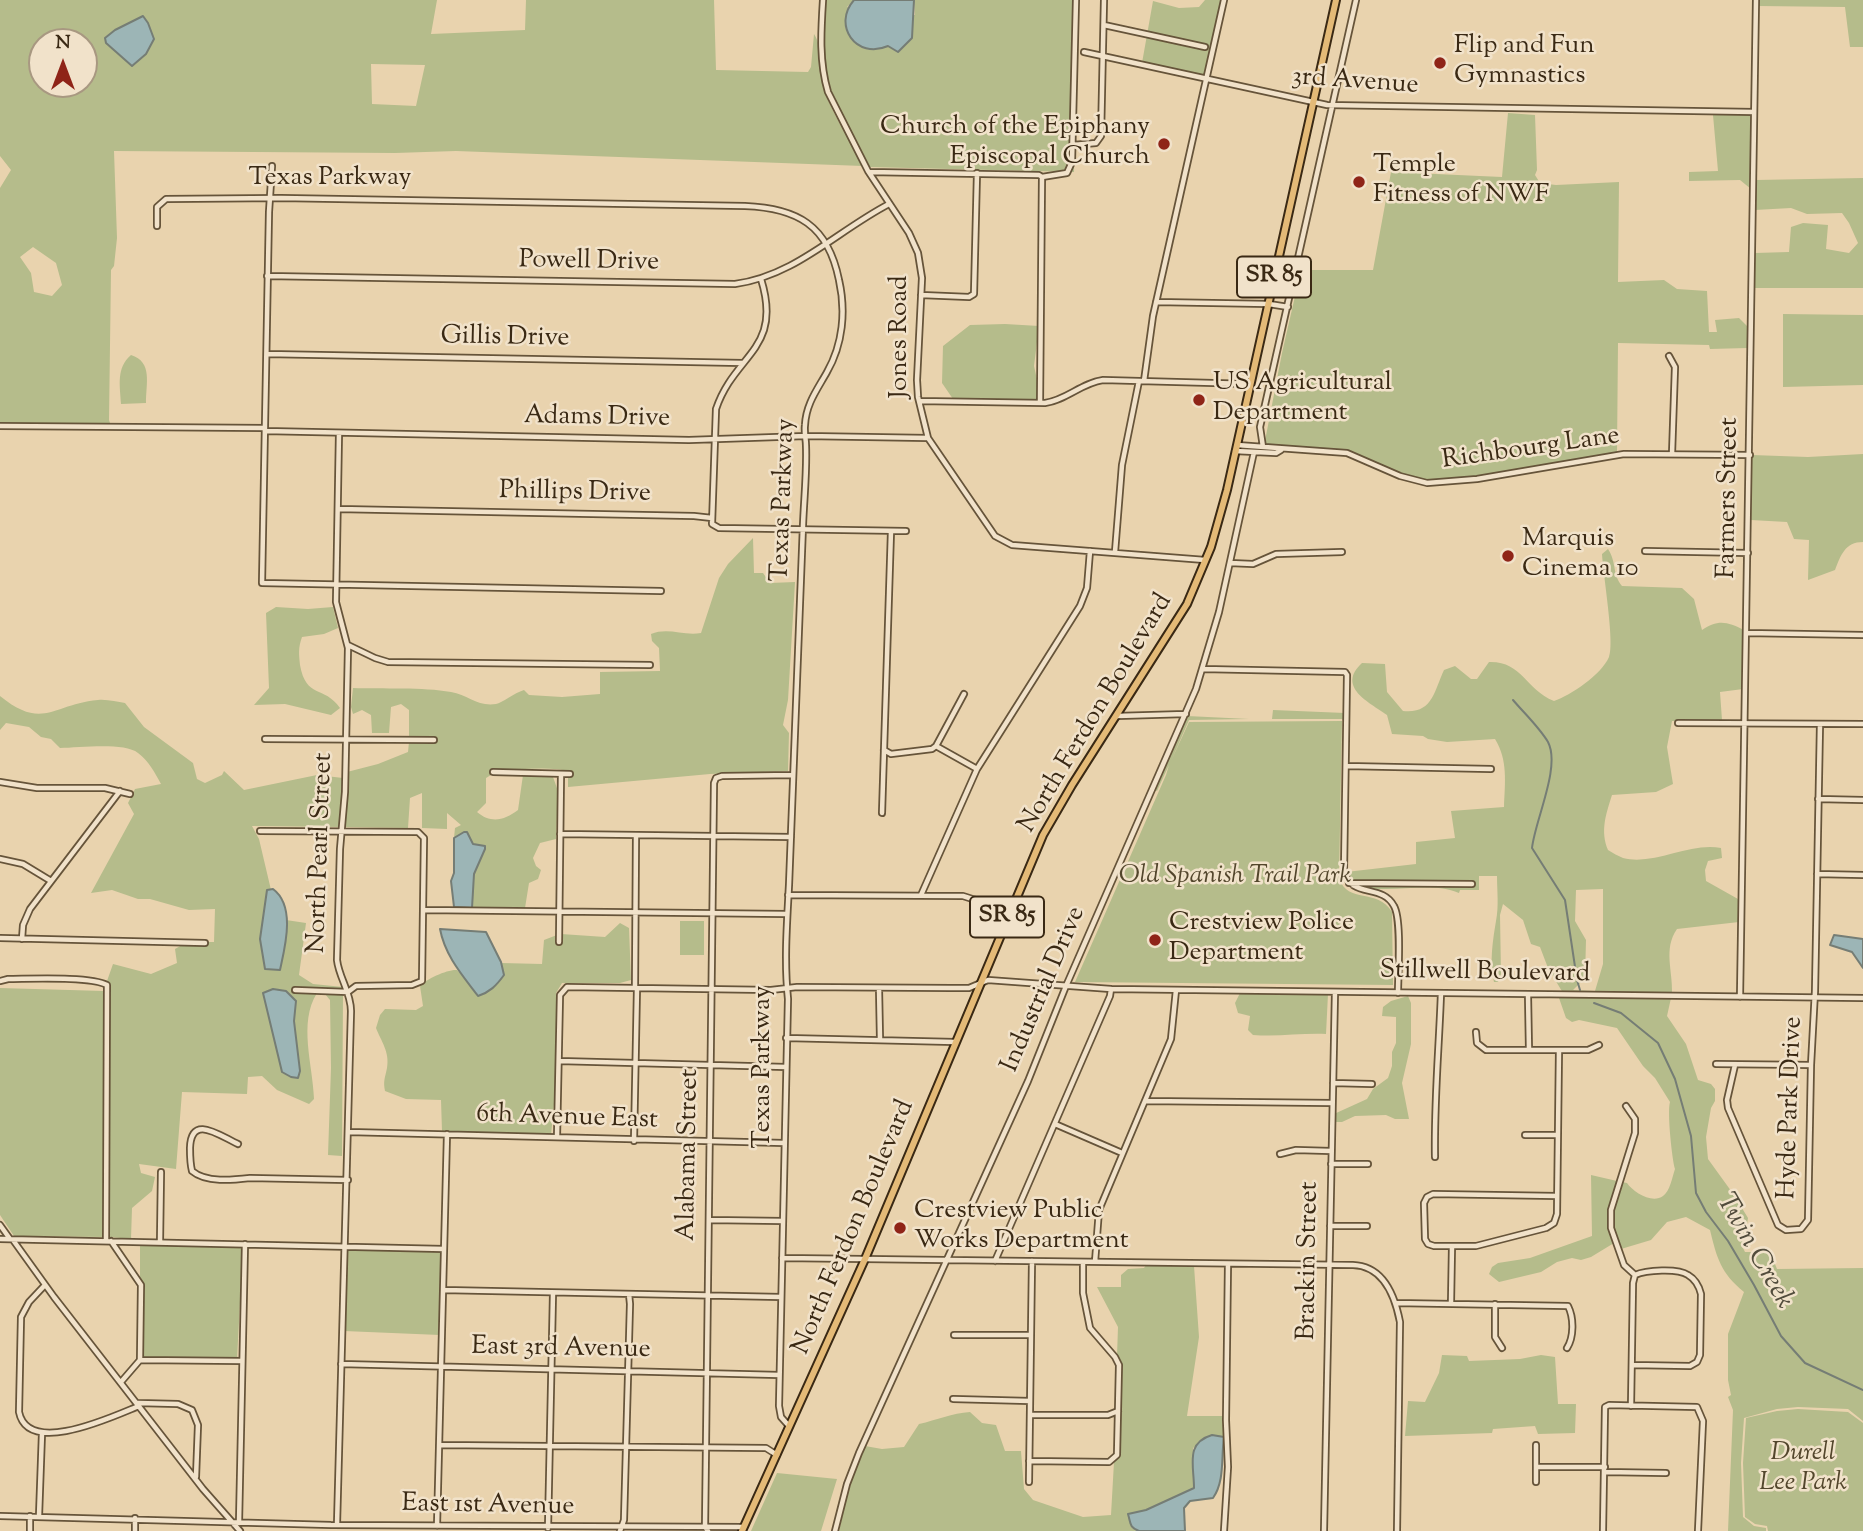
<!DOCTYPE html>
<html>
<head>
<meta charset="utf-8">
<style>
	body { margin:0 }
	#map { position:relative; width:1863px; height:1531px; overflow:hidden; background:#e9d3ae; font-family:"Sorts Mill Goudy",serif }
	canvas { display:block }
	.north { position:absolute; left:28px; top:28px; width:70px; height:70px; box-sizing:border-box; background:#f1e2ca; border:2px solid #a89881; border-radius:50%; rotate:0deg; font-size:19px; font-weight:700; line-height:28px; text-align:center; color:#3a2914 }
	.north::after { content:''; display:block; margin:auto; width:24px; height:32px; background:#8f2418; clip-path:polygon(50% 0,100% 100%,50% 72%,0 100%) }
</style>
</head>
<body>
<div id="map">
<canvas width="1863" height="1531"></canvas>
<div class="north">N</div>
</div>
<script>
const ctx = document.querySelector('canvas').getContext('2d');
ctx.lineJoin = 'round';
function fillPath(path, color) { ctx.fillStyle = color; ctx.fill(path, 'evenodd'); }
function trace(path, color, width, dash) { ctx.strokeStyle = color; ctx.lineWidth = width; ctx.lineCap = dash ? 'butt' : 'round'; ctx.setLineDash(dash || []); ctx.stroke(path); }
function drawText(font, color, halo, rows, align = 'center') {
  ctx.font = font + ' "Sorts Mill Goudy",serif'; ctx.lineWidth = 5; ctx.setLineDash([]); ctx.textBaseline = 'middle'; ctx.strokeStyle = halo; ctx.fillStyle = color; for (const [text, x, y, turn = 0] of rows) {
    ctx.save(); ctx.translate(x, y); ctx.rotate((+turn || 0) * Math.PI / 180); ctx.textAlign = isNaN(turn) ? turn : align; if (halo) ctx.strokeText(text, 0, 0); ctx.fillText(text, 0, 0); ctx.restore();
  }
}
fillPath(new Path2D(`
	M0,0H437L431,34L525,30L526,0H714L716,70L808,72L811,67L814,34C825,51 818,74 825,93C835,118 851,142 863,166L456,151L395,153L114,151L117,238L114,266L111,270L109,420L110,423H0V188L11,170L0,156ZM42,42H84V84H42ZM371,64L425,65L416,106L372,104ZM33,247L56,263L62,285L52,296L34,292L31,273L20,257Z
	M825,0H854L847,7L915,15L914,0H1076L1074,172L868,167L830,91C821,61 823,30 825,0Z
	M1205,0H1222L1204,77L1142,63L1153,1L1179,8L1199,7Z
	M1758,0H1863V47H1850L1845,7L1758,6Z
	M1508,113L1535,115L1537,170L1535,175L1540,183L1556,185L1619,182L1618,282L1664,280L1677,289L1707,291L1709,332H1717L1715,320L1739,318L1747,326V348L1710,349L1709,345L1618,343L1617,452L1477,477L1427,481L1401,474L1347,450L1264,446L1282,353L1301,270H1373L1391,172L1502,177Z
	M1713,115H1752L1751,189L1740,180L1689,181V172L1718,171Z
	M1863,178V288H1754L1755,253L1789,252L1791,227L1803,223L1828,225L1826,249L1849,253L1858,243L1849,223L1842,213L1807,214L1791,208L1755,210L1756,180Z
	M1783,314L1863,315V385L1783,387Z
	M1005,324L1039,326L1034,366L1038,384V400L953,399L942,383L943,346L970,325Z
	M131,355C153,362 146,383 146,403L121,404C120,385 116,368 131,355Z
	M1863,454V542C1845,542 1841,555 1835,570L1808,580L1809,540L1794,539L1787,522L1751,520L1752,455L1808,457Z
	M753,538L754,573H763L770,583L795,582L788,700L783,725L789,733L788,771L710,774L568,787V777L572,776V772C547,765 518,771 491,770V775L486,778V803L477,812C491,824 505,820 518,810L523,775L553,777L558,791L556,839L540,843L533,858L536,866L541,870L538,879L529,883L525,908H472L474,874L485,846L473,844L464,832L454,838L455,828L461,825L447,813V829L422,828V793L410,798L408,828L344,827L347,772L378,764L408,752L409,742H436V738L409,737V710L401,704L391,707L389,733H372L371,715L362,710L353,714L351,707L353,688C382,689 423,687 451,692C468,695 478,707 496,704C502,703 514,693 524,690L529,695L562,697L600,694V672L660,671L659,648L652,641L651,634C668,627 683,636 701,633L719,578L728,564Z
	M1608,549C1617,563 1612,574 1622,586L1682,588L1694,599L1702,630C1718,619 1728,622 1744,630L1743,689L1720,692L1722,720L1672,721L1667,747L1673,784L1656,792L1612,795C1606,814 1600,831 1608,850C1613,853 1618,856 1623,858C1654,866 1689,842 1721,848L1722,858L1708,861L1705,870L1706,881L1738,899L1739,922L1677,929C1663,949 1673,971 1672,993H1563L1548,968L1540,947L1531,944L1523,920L1503,904L1500,915L1501,974L1498,982H1494C1489,964 1493,939 1496,921C1499,907 1497,890 1497,876H1479V890H1460L1459,893C1427,880 1389,896 1355,885L1474,887V882L1349,880L1346,872L1416,864V842L1455,838L1451,811L1504,807C1505,782 1508,760 1495,739L1447,742L1428,739L1423,736L1392,734L1387,715C1369,702 1336,687 1362,663L1385,664L1387,692L1403,711C1433,714 1434,691 1444,670L1455,666L1471,679H1477L1489,662C1522,661 1525,689 1554,701C1571,695 1601,675 1609,657C1615,643 1603,574 1602,554ZM1603,889V964L1595,991L1573,990L1585,978L1586,940L1575,921L1576,890Z
	M276,607L308,609L333,607L338,628L324,634L302,637C298,648 299,654 300,665C306,699 324,685 340,708L331,715L285,704L254,705L269,688L266,613Z
	M0,696C43,731 53,704 98,700C107,699 117,702 125,703L144,727L193,763L197,779L205,783L222,775L224,771L244,790L317,775L343,778L340,827L252,826L259,839L271,890L267,891L286,941V920L306,923L299,975L313,984L343,987V989L293,988V993H317C298,1023 313,1065 314,1099L309,1104L277,1090L262,1076L248,1077L247,1094L182,1092L176,1169L139,1164L141,1173L155,1177L152,1191L132,1208L131,1239L110,1237L107,1223L110,987L107,981L113,964L151,974L177,963L175,949L182,945H206L207,942H214L215,909L189,910L150,899H138L112,890L91,893L134,814L128,803L135,789L161,784C155,773 149,761 138,753C124,742 79,748 60,748L51,739L41,737L29,727L6,723L0,730ZM263,993L296,1001L294,1021L300,1071L298,1078L282,1072Z
	M1273,710L1345,713L1342,815L1344,721L1342,719H1272Z
	M1187,716L1249,719L1189,720L1171,761L1189,722L1342,721L1339,878C1348,905 1377,887 1392,912L1393,985L1075,982L1166,775L1169,765L1157,791L1154,790Z
	M680,921H704V955H680Z
	M620,923L629,928L631,980L620,983H562L556,993V1085L551,1135L442,1131L441,1100L406,1099L385,1091C383,1081 385,1078 387,1068C390,1052 381,1041 376,1028L380,1015L385,1009L416,1010L423,1006L420,986C426,979 448,969 457,970L472,985L475,992L504,975L501,963L542,964L544,940L557,935V945H561V934L605,937Z
	M0,988L104,991L103,1237L14,1236L0,1215Z
	M1240,993L1328,994L1326,1034C1301,1033 1278,1037 1253,1035L1248,1030L1250,1016L1238,1013L1235,1003Z
	M325,994H343L342,1156L328,1155L331,1068L330,1000Z
	M1408,996L1411,1003V1044L1402,1083L1409,1119H1395L1386,1115L1355,1116L1342,1122H1334V1114L1367,1099L1373,1089L1388,1078L1392,1066V1052L1396,1043V1017L1382,1016L1383,1007L1391,1001Z
	M1559,998H1671L1667,1016L1686,1044L1698,1080L1711,1084L1715,1089V1101L1711,1108L1706,1137L1708,1159L1734,1195L1748,1218L1743,1248L1745,1252H1770L1777,1269L1863,1268V1421L1848,1409L1798,1407L1777,1409L1744,1418L1741,1463L1743,1517L1754,1526L1766,1528V1531H1728L1733,1410L1728,1397L1731,1395L1728,1380V1334L1744,1292C1721,1273 1717,1259 1710,1230L1686,1217L1667,1222L1651,1240L1621,1249C1610,1219 1612,1212 1622,1182L1627,1183C1633,1192 1652,1204 1663,1196C1670,1191 1672,1178 1675,1169C1672,1159 1667,1112 1670,1102L1655,1078L1643,1066L1617,1028L1579,1020L1572,1022L1566,1018Z
	M1591,1175L1617,1181C1610,1204 1606,1220 1614,1243L1591,1257L1581,1260L1572,1258L1557,1262L1541,1272L1499,1282L1489,1274L1492,1267L1498,1263L1530,1258L1592,1236Z
	M140,1245L243,1247L237,1359L142,1357L144,1288L140,1278Z
	M347,1249L442,1251L440,1335L344,1331Z
	M1146,1265L1194,1266L1199,1337L1187,1416H1222L1224,1437L1212,1435L1193,1448L1195,1488L1146,1510L1128,1515L1132,1528L1139,1531H839L849,1485L865,1446L882,1449L904,1447L919,1424C937,1420 952,1413 970,1412L982,1423L996,1425L1005,1451H1021L1024,1489L1033,1500L1083,1517L1111,1515L1114,1462L1119,1453L1121,1365L1117,1356L1118,1327L1097,1287H1121V1275L1128,1269L1144,1268Z
	M1442,1355L1467,1356L1469,1361L1520,1359L1541,1355L1555,1357L1558,1404H1576L1575,1433L1538,1434L1535,1426L1493,1429L1492,1433L1405,1436L1408,1401L1425,1402L1439,1373Z
	M1798,1409L1848,1412L1863,1423V1531H1768L1767,1526L1755,1524L1745,1517L1743,1463L1746,1418L1777,1411Z
	M777,1473L837,1479L821,1531H751Z`), '#b5bc8b');
const water = new Path2D(`
	M854,0H914L912,38L898,52L888,46C856,60 832,25 854,0Z
	M143,16L148,23L154,39L146,54L132,66L106,43L105,38L115,30Z
	M464,832H467L473,844L485,846V849L474,874L472,908L454,907L451,881L454,873V838Z
	M273,889C296,906 285,947 280,970L265,969L260,939L267,890Z
	M440,929L486,932L501,962L504,975C496,986 490,992 478,996C463,976 445,956 440,929Z
	M1834,935L1863,939V968L1852,952L1830,945Z
	M273,989L286,991L296,1001L294,1021L300,1071L298,1078L291,1077L282,1072L263,993Z
	M1212,1435L1224,1437C1221,1457 1225,1481 1213,1498L1190,1501L1184,1508L1185,1531H1139C1129,1527 1131,1524 1128,1514L1146,1510L1194,1488C1194,1465 1185,1443 1212,1435Z`);
fillPath(water, '#9cb5b6');
trace(water, '#757d75', 2);
trace(new Path2D(`
	M1513,700C1524,713 1539,727 1548,742C1561,767 1535,820 1532,848L1565,900L1577,980L1580,990
	M1594,1003L1621,1013L1658,1043L1675,1079L1691,1136L1696,1193L1706,1212L1728,1241L1754,1285L1781,1336L1805,1363L1863,1390`), '#757d75', 2);
const minor = new Path2D(`
	M823,0C821,31 819,62 828,92L868,171L909,233L918,253L922,278L917,380L918,397L928,438L995,536L1012,545L1205,560
	M1104,25L1205,47
	M1084,52L1327,105L1754,112
	M1073,145L1096,143L1101,136L1104,0
	M272,166L269,212L262,583L661,591
	M869,172L1039,175L1042,177L1067,173L1072,162L1076,0
	M157,226V207L166,199L281,198L745,206C797,208 828,225 839,280C846,311 843,344 827,372C817,390 806,404 805,425C804,432 806,439 806,446C807,472 804,499 803,525C799,645 794,765 789,885C787,924 784,960 788,999L779,1406L781,1417L789,1426
	M267,276L735,284C795,276 837,231 889,204
	M761,279C783,350 735,353 716,409L712,524L719,528L906,531
	M921,295L969,297L974,294L977,173
	M1156,302L1269,304L1288,307
	M267,354L743,363
	M1669,356L1675,367L1672,454
	M1144,381L1153,316L1224,0
	M919,401L1045,403C1067,400 1081,383 1103,380L1250,384
	M1040,403L1042,177
	M0,426L265,428
	M265,431L689,440L806,436L928,438
	M1237,445L1347,453L1400,476L1427,483L1477,479L1624,454L1750,455
	M1263,447L1260,427L1356,0
	M1235,451L1276,453L1281,450
	M338,509L694,516L712,518
	M1645,551L1748,553
	M1115,552L1122,465L1139,381
	M1230,563L1253,564L1276,554L1342,552
	M1746,633L1863,635
	M348,645L375,658L388,662L650,665
	M1203,669L1345,672L1347,675L1344,871C1351,899 1382,883 1394,906C1402,920 1398,974 1398,993
	M1117,716L1186,714
	M1678,723L1863,724
	M265,739L434,740
	M936,746L964,694
	M936,746L977,769
	M884,750L891,754L932,749L936,746
	M1346,766L1491,769
	M493,772L570,774
	M0,782L37,788H105L130,794
	M1818,799L1863,800
	M882,813L891,531
	M260,831L418,832L424,838L422,981L412,985L356,986L348,992L295,990
	M560,834L791,837
	M0,859L23,864L51,881
	M1817,874L1863,875
	M1349,883L1472,884
	M788,895L963,896L1010,911
	M921,895L977,769L1080,606L1087,588L1090,551
	M424,910L786,914
	M0,938L205,943
	M22,939L23,925L30,909L120,791
	M559,942L561,774
	M0,981L8,979C29,979 91,976 107,985L106,1241
	M635,987L636,835
	M879,988L880,1039
	M1528,995L1529,1050
	M1740,997L1756,0
	M1476,1032L1477,1043L1486,1050H1588L1599,1045
	M786,1038L955,1042
	M559,1061L786,1067
	M1716,1064L1811,1065
	M1735,1065L1727,1100L1728,1108L1778,1225L1786,1230L1801,1229L1808,1220L1811,1065L1815,991L1820,724
	M1333,1083L1372,1084
	M1145,1101L1332,1103
	M1626,1106L1635,1119V1133L1611,1210V1228L1624,1265L1635,1275
	M1055,1124L1122,1153
	M349,1132L784,1143
	M1525,1135H1558
	M557,1137L560,995L567,987L771,990L797,987L951,988H969L988,980L1111,989L1863,998
	M634,1141L637,988
	M238,1144C220,1136 191,1113 190,1148C190,1155 190,1163 192,1171C206,1183 233,1180 250,1178L348,1180
	M1280,1154L1296,1150L1331,1151
	M1435,1157C1434,1102 1439,1048 1441,993
	M1331,1164H1368
	M1557,1196L1433,1194L1427,1197L1424,1203L1425,1239L1428,1244L1434,1246H1476L1546,1228L1554,1223L1557,1214L1559,1050
	M709,1220L783,1221
	M0,1225L10,1239
	M1330,1226H1367
	M0,1239L444,1249
	M13,1240L54,1297L203,1489L240,1531
	M111,1241L141,1285L140,1360
	M160,1242L161,1172
	M782,1258L1353,1265C1383,1266 1395,1296 1400,1322L1397,1531
	M995,1261L1110,996L1111,989
	M1095,1262L1099,1210L1171,1039L1176,990
	M45,1285L29,1302L21,1317L19,1412C28,1457 114,1416 139,1406
	M443,1290L781,1297
	M1395,1303L1568,1306C1574,1318 1574,1337 1567,1348
	M1451,1303L1452,1246
	M1495,1304V1337L1502,1348
	M954,1335H1031
	M140,1360L242,1361
	M341,1364L779,1375
	M121,1382L140,1360
	M953,1399L1030,1401
	M138,1403L178,1404L192,1410L198,1425L196,1477
	M1631,1406L1633,1283L1635,1275C1646,1270 1678,1268 1688,1275C1695,1279 1699,1286 1701,1294L1700,1355L1697,1362L1690,1366L1632,1365
	M1030,1415H1108L1118,1411
	M439,1445L766,1448L777,1455
	M1029,1461L1109,1462L1117,1455L1119,1365L1115,1357L1090,1328L1083,1293V1262
	M1536,1467H1605
	M1605,1472L1666,1473
	M1029,1482L1032,1261
	M1536,1482V1445
	M0,1516L331,1525L743,1527
	M39,1516L42,1433
	M239,1523L245,1244
	M337,1525L351,1011C351,992 339,978 337,960L340,849L345,792L348,648L336,602L339,433
	M437,1526L447,1134
	M548,1528L553,1293
	M30,1531V1516
	M135,1531V1518
	M620,1531L624,1520L630,1304L629,1294
	M708,1531L705,1527L714,783L716,778L722,776L793,775
	M835,1531L847,1484L859,1453L1028,1081L1066,986L1196,689L1219,612L1254,452
	M1224,1531L1228,1467L1226,1420L1228,1264
	M1324,1531L1335,992
	M1603,1531L1605,1407L1609,1405L1697,1407L1703,1421L1698,1531`);
const major = new Path2D(`
	M742,1531L865,1259L1043,835L1072,785L1187,604L1211,547L1227,490L1336,0`);
trace(minor, '#66543a', 8);
trace(major, '#3a2914', 10);
trace(minor, '#f1e2ca', 4.5);
trace(major, '#e4ba77', 6);
for (const [x, y, r, color] of [
	[1440,63,7,"#8f2418"],
	[1164,144,7,"#8f2418"],
	[1359,182,7,"#8f2418"],
	[1199,400,7,"#8f2418"],
	[1508,556,7,"#8f2418"],
	[1155,940,7,"#8f2418"],
	[900,1228,7,"#8f2418"]
]) { const dot = new Path2D(); dot.arc(x, y, r, 0, 2 * Math.PI); ctx.fillStyle = color; ctx.fill(dot); trace(dot, '#f1e2ca', 2.5); }
for (const [x, y, w] of [
	[1274,277,74],
	[1007,917,74]
]) { const box = new Path2D(); box.roundRect(x - w / 2, y - 20.5, w, 41, 5); ctx.fillStyle = '#f1e2ca'; ctx.fill(box); trace(box, '#3a2914', 2); }
drawText('bold 24px', '#3a2914', null, [
	["SR 85",1274,277],
	["SR 85",1007,917]
]);
drawText('26px', '#3a2914', '#f1e2ca', [
	["Flip and Fun",1454,48],
	["Gymnastics",1454,78],
	["Church of the Epiphany",1150,129,"right"],
	["Episcopal Church",1150,159,"right"],
	["Temple",1373,167],
	["Fitness of NWF",1373,197],
	["US Agricultural",1213,385],
	["Department",1213,415],
	["Marquis",1522,541],
	["Cinema 10",1522,571],
	["Crestview Police",1169,925],
	["Department",1169,955],
	["Crestview Public",914,1213],
	["Works Department",914,1243]
], 'left');
drawText('26px', '#3a2914', '#f1e2ca', [
	["3rd Avenue",1355,83,4],
	["Texas Parkway",330,180],
	["Powell Drive",589,263,1],
	["Jones Road",902,337,-90],
	["Gillis Drive",505,339,1],
	["Adams Drive",597,419,1],
	["Richbourg Lane",1531,450,-8],
	["Phillips Drive",575,494,1],
	["Farmers Street",1730,498,-89],
	["Texas Parkway",785,500,-88],
	["North Ferdon Boulevard",1097,714,-59],
	["North Pearl Street",322,853,-88],
	["Stillwell Boulevard",1485,974,1],
	["Industrial Drive",1045,990,-67],
	["Texas Parkway",765,1067,-90],
	["Hyde Park Drive",1792,1108,-88],
	["6th Avenue East",567,1119,2],
	["Alabama Street",690,1155,-89],
	["North Ferdon Boulevard",855,1228,-67],
	["Brackin Street",1310,1261,-89],
	["East 3rd Avenue",561,1350,1],
	["East 1st Avenue",488,1507,1]
]);
drawText('italic 26px', '#53462c', '#f1e2ca', [
	["Old Spanish Trail Park",1235,878],
	["Durell",1803,1455],
	["Lee Park",1803,1485]
]);
drawText('italic 28px', '#524c3c', '#f1e2ca', [
	["Twin Creek",1753,1252,60]
]);
</script>
</body>
</html>
